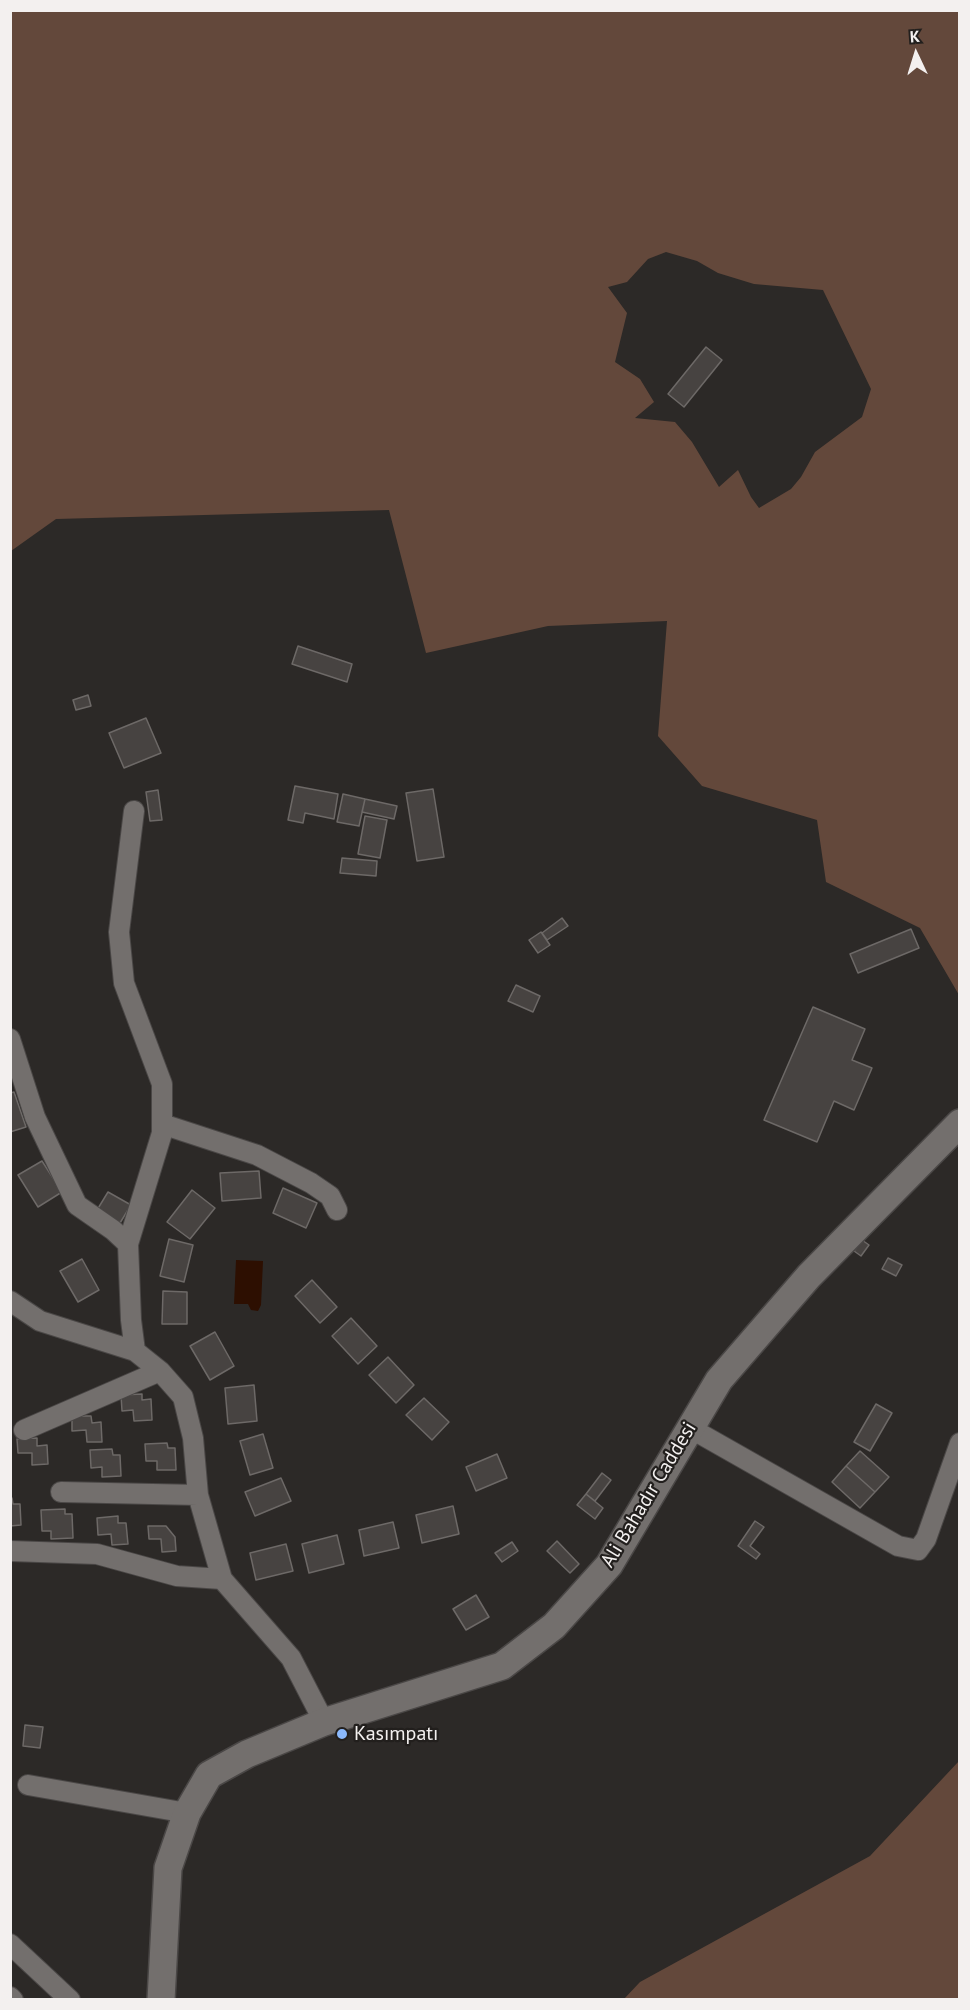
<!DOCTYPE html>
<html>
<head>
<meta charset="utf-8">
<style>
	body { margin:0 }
	#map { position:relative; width:970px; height:2010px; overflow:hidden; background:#2c2927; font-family:"PT Sans",sans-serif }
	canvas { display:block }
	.frame { position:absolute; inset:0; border:12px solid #f3f0ef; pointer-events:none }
	.north { position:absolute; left:886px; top:24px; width:60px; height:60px; -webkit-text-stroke:4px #221f1d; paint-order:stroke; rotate:356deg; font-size:16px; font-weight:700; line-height:24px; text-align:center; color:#f3f0ef }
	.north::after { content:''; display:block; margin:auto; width:21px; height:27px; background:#f3f0ef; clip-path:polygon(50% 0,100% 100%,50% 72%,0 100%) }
</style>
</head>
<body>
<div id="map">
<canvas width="970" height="2010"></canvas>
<div class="frame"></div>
<div class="north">K</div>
</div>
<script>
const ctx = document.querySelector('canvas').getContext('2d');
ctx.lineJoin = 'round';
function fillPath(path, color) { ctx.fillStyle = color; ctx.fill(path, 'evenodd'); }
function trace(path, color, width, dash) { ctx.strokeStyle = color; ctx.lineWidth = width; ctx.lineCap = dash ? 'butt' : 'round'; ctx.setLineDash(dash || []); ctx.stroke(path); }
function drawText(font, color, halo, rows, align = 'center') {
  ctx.font = font + ' "PT Sans",sans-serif'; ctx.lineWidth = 4.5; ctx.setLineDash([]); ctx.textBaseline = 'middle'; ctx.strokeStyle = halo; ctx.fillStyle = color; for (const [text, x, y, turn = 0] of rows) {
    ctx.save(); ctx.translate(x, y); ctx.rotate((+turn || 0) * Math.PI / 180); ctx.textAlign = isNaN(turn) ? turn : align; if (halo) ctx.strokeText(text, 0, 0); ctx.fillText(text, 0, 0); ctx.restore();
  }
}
fillPath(new Path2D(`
	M11,10L959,11V995L920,928L826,882L817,820L702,786L658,736L667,621L548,626L426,653L389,510L56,519L11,551ZM666,252L697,261L718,273L754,284L823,290L871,389L862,417L815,452L801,477L791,489L759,508L751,497L738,470L719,487L692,442L675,422L635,418L654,402L640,379L615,362L627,313L608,287L627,282L648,259Z
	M959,1761V1999H624L640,1982L870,1856Z`), '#63483b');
fillPath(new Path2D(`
	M236,1260L263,1261L261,1305L258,1311L251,1310L248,1304H234Z`), '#2d0f01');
const building = new Path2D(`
	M706,347L722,360L684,407L668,394Z
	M298,646L352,664L347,682L292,664Z
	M88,695L91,706L76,710L73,700Z
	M146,718L161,753L124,768L109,733Z
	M295,786L338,794L334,819L305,813L303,823L288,820Z
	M433,789L444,857L417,861L406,793Z
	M158,790L162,820L150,821L146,792Z
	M343,794L365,799L359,826L337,822Z
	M365,799L397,806L394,819L362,812Z
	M365,816L387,820L380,858L358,854Z
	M342,858L377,861L376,876L340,873Z
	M562,918L568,926L547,940L542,933Z
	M911,929L919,948L858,973L850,954Z
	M541,932L550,945L538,953L529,940Z
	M516,985L540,996L533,1012L508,1001Z
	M813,1007L865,1029L852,1060L872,1068L854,1110L834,1101L817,1142L764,1120Z
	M14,1092L26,1127L10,1132V1093Z
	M42,1161L62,1192L38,1207L18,1175Z
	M259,1171L261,1198L222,1201L220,1173Z
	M283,1188L317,1203L306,1228L273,1213Z
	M192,1190L215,1208L190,1239L167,1222Z
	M108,1192L131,1205L120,1223L97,1210Z
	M169,1239L193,1245L184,1282L160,1276Z
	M862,1240L869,1245L861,1256L854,1251Z
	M888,1258L902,1265L896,1276L882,1269Z
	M82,1259L99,1290L78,1302L60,1271Z
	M312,1280L337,1307L320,1323L295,1296Z
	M163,1291L187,1292V1324H162Z
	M351,1318L377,1346L358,1364L332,1336Z
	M215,1332L234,1366L210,1380L190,1346Z
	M388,1357L414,1385L396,1403L369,1375Z
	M254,1385L257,1421L228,1424L225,1388Z
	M142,1394V1400L151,1399L152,1420L134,1421L133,1410L122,1411L121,1395Z
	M424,1398L449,1422L432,1440L406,1415Z
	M876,1404L892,1413L870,1451L854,1442Z
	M72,1416H91L92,1423L101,1422L102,1442H87L86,1430L72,1431Z
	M263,1434L273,1468L250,1475L240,1441Z
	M37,1438V1446L47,1445L48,1464L32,1465V1453H18L17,1439Z
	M167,1443L168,1448H175L176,1470H157V1461H146L145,1444Z
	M112,1449L113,1455H120L121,1476L102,1477V1467L91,1468L90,1450Z
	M860,1451L889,1477L875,1492L846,1466Z
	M497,1454L507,1478L476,1491L466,1467Z
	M846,1466L875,1492L860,1508L832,1482Z
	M602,1473L611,1480L595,1501L586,1494Z
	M281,1478L291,1501L255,1516L245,1492Z
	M586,1494L603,1508L595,1519L577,1505Z
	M10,1498H12L13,1504H20L21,1525L10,1526Z
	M453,1506L459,1534L422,1543L416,1515Z
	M65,1509V1514H72L73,1538L51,1539V1531H42L41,1510Z
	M118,1516V1523H126L128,1544L112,1545L111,1534L98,1535L97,1518Z
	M755,1521L764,1527L750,1546L760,1554L756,1559L738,1546Z
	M393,1522L399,1548L364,1556L359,1530Z
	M148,1526H166L175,1537L176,1551L162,1552L161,1539H149Z
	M337,1535L344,1564L309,1573L302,1544Z
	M557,1541L579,1564L570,1573L547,1551Z
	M512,1542L518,1551L502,1562L495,1553Z
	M286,1544L293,1571L256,1580L250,1553Z
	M476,1595L489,1617L466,1630L453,1609Z
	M25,1725L43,1727L40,1748L23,1746Z`);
fillPath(building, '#474341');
trace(building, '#6d6967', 1.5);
const minor = new Path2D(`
	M134,811L119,932L124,983L162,1084V1133L128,1244L131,1320L135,1351
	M10,1039L35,1117L77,1205L113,1230L128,1244
	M162,1124L257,1155L311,1183L330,1196L337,1210
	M10,1301L40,1321L135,1351L160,1371L183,1397L193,1438L198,1495L222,1579L291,1658L324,1722
	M690,1428L898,1546L918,1550L926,1539L960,1443
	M24,1430L160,1371
	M61,1492L198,1495
	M10,1551L97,1554L177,1576L222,1579
	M28,1785L187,1813
	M10,1944L70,2000
	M10,1997L13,2000`);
const secondary = new Path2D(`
	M161,2000L168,1868L187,1813L209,1775L247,1754L324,1722L502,1666L554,1626L609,1565L719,1380L809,1276L960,1123`);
trace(minor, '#4a4746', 22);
trace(secondary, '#4a4746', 30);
trace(minor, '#736f6d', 20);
trace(secondary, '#736f6d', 27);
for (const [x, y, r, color] of [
	[342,1734,6,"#8bb9fc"]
]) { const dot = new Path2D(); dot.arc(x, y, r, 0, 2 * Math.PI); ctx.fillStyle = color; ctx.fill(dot); trace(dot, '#221f1d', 2); }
drawText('20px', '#f3f0ef', '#221f1d', [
	["Ali Bahadır Caddesi",649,1495,-59]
]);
drawText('20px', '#f3f0ef', '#221f1d', [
	["Kasımpatı",354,1734]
], 'left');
</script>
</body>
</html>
